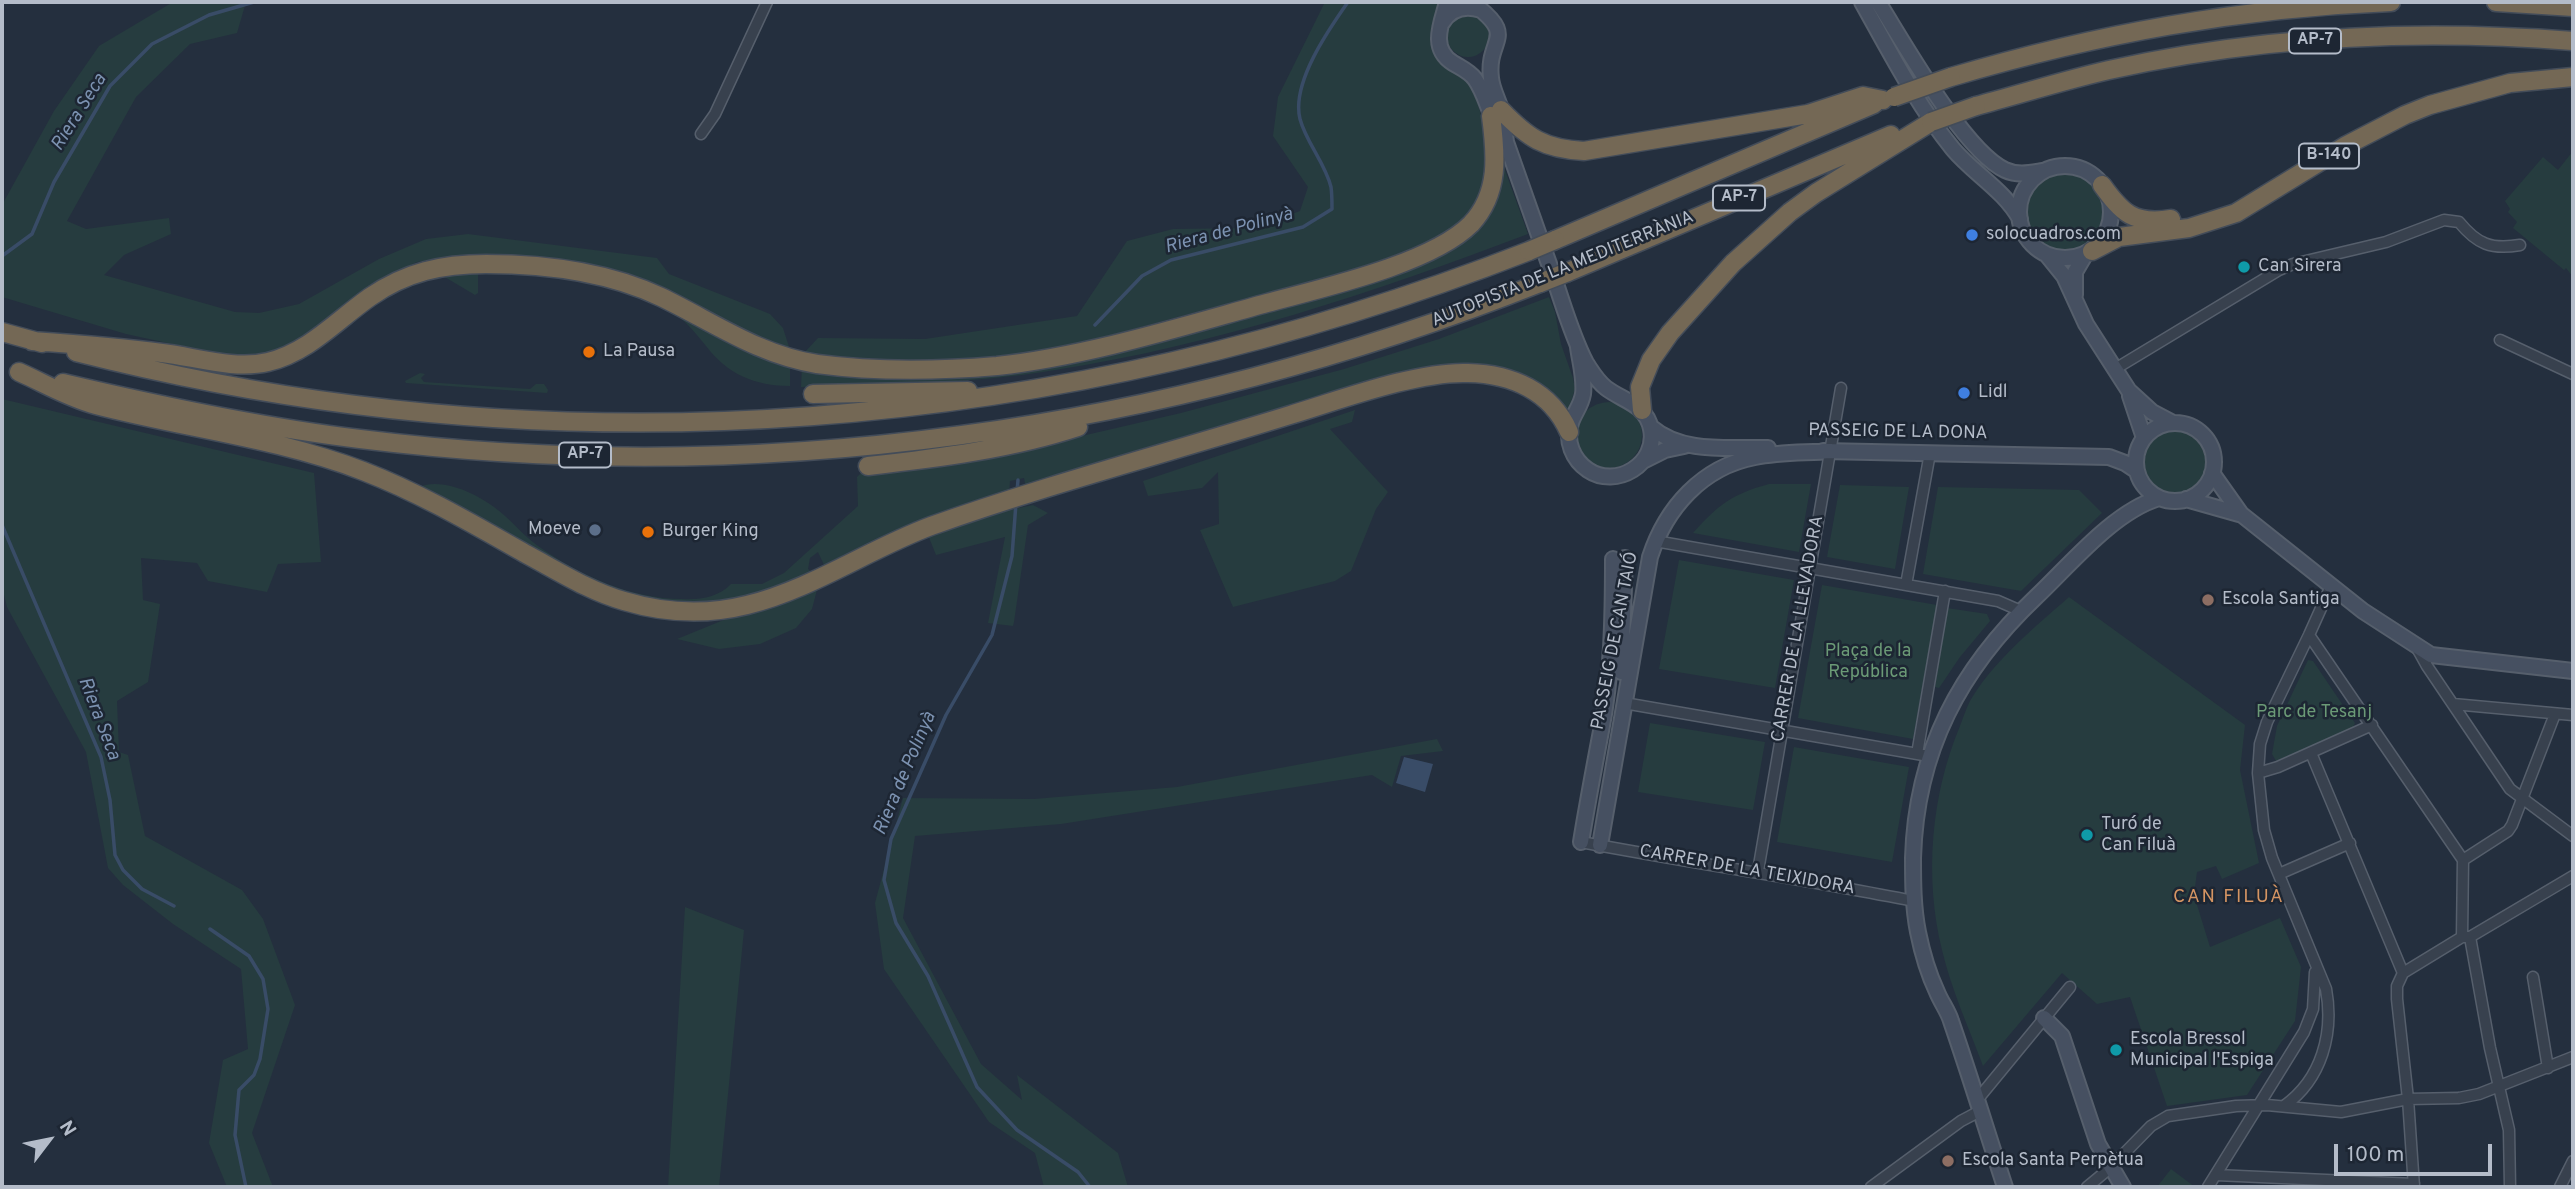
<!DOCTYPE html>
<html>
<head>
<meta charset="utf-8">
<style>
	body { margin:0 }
	#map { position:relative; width:2575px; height:1189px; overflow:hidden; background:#242f3e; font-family:Overpass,sans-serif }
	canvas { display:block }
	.frame { position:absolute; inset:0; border:4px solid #b4bcc9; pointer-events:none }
	.north { position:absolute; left:14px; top:1105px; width:70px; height:70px; -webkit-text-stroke:5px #1d2633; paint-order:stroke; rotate:58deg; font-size:19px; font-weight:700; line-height:28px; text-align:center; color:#b4bcc9 }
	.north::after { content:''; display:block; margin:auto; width:24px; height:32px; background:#b4bcc9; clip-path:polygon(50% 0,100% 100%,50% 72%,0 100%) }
	.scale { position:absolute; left:2334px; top:1144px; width:158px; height:32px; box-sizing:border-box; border:4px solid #b4bcc9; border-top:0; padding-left:9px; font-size:21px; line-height:24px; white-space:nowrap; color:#b4bcc9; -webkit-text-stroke:5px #1d2633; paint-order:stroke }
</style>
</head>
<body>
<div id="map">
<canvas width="2575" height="1189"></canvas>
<div class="frame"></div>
<div class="north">N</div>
<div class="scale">100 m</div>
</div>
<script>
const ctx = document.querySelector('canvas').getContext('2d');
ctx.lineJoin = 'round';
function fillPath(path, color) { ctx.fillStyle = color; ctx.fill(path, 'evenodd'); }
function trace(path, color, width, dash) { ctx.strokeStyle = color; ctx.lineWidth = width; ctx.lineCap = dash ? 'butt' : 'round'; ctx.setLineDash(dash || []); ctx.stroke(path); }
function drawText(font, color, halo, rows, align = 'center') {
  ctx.font = font + ' Overpass,sans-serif'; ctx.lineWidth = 5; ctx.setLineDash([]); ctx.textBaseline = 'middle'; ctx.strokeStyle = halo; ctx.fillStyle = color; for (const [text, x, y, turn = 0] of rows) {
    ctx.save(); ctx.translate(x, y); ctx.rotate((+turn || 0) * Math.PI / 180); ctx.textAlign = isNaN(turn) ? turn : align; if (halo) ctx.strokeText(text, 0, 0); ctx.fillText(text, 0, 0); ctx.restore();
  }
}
fillPath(new Path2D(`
	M173,2H246L237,33L190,44L136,97L67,221L86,229L169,218L171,234L124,255L104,275L235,312L259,313L299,304L379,259L426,239L468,234L657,258L669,274L770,314L783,328L790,350L759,337L634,276L529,257L464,255L417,262L370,285L322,325L281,350L251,356L209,352L126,334L2,297V205L54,111L99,46Z
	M1325,2H1440C1436,18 1427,30 1432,48C1437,67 1453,67 1465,80C1485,102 1492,165 1480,192C1471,214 1453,229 1433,239C1416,248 1397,254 1379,261C1325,279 1270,293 1216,307C1145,325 1072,349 999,357C933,363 869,360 804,353L818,338L925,339L1077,316L1127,241L1173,229L1253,228L1300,211L1308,187L1273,136L1278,97Z
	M1447 36a21 21 0 1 1 42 0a21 21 0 1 1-42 0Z
	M2573,151V277L2566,268L2564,270L2513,228L2517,222L2508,212L2510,209L2505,201L2543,157L2558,170Z
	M1501,159L1528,234C1375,292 1217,345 1055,370C972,384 885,384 801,387L802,365L1051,363L1466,237Z
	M2019 212a46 46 0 1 1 92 0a46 46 0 1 1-92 0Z
	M440,271H530L629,289L790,363V386C755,386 727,374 706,346C697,335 688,323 676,315C617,279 545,274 478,273V293L475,295L443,276Z
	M1549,297L1555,312L1561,344L1573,378L1575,389L1569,409L1565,410L1472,367L1026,489L1024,478L1010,481L1009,495L825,567L818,552L810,558L808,569L813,573L742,602L700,606L615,594L419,487C441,477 476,493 494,507C510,518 522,535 538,546C579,575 631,599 682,599C700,600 719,597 731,584H762L784,573L858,506L857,477L862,472L1043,445L1181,413L1344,369L1439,339Z
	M420,373L425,374L421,378L424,382L530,389L536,384H544L548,390L547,393L406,383L405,381Z
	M2,399L314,473L321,562L278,564L267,592L208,581L197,563L141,558L143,600L160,604L148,682L117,701L119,752L128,755L145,836L242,890L263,919L295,1005L252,1133L273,1187H227L209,1143L223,1060L248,1049L241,969L173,924L123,885L108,868L86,752L7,607L2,587Z
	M1576 435a33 33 0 1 1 66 0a33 33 0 1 1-66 0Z
	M1355,410L1352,422L1330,429L1388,492L1376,509L1351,571L1335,581L1233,607L1200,530L1219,524L1218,472L1202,488L1148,496L1143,481Z
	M2136 462a39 39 0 1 1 78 0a39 39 0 1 1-78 0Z
	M1769,484H1811L1799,552L1693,533C1718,505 1732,494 1769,484Z
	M1840,485L1909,487L1895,569L1827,557Z
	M1938,487L2079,490L2102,513L2021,591L1923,574Z
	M1033,505L1048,513L1028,525L1014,622L1013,626L988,623L1005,537L936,555L928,535L995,513Z
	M1679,560L1794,580L1775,688L1659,669Z
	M1822,585L1937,605L1913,739L1798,718Z
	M818,586L812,609L796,628L760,644L719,649L677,639L731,617L772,607Z
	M2069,597L2245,725L2240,770L2259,863L2222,879L2216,866L2197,872L2194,895L2210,947L2280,918L2301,967L2295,1021L2247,1095L2167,1106L2130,997L2097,1004L2062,973L1983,1066C1969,1028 1951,989 1942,950C1924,877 1931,795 1960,726C1964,716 1967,705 1973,696C1997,658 2035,627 2069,597Z
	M1947,608L1987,614L1990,621L1960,657L1939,688L1935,687Z
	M2308,660L2313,661L2355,723L2352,729L2276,761L2272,754L2277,726Z
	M1650,723L1765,742L1753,810L1638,792Z
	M1437,739L1443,751L1401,756L1392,787L1372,775L1061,824L915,836L903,918L981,1064L1022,1100L1017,1075L1118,1153L1128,1187H1044L1035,1153L989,1122L884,969L875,903L903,798L1034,799L1177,787Z
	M1794,747L1909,767L1892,862L1777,842Z
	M685,907L744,930L719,1187H668Z
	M2171,1169L2195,1187H2157Z`), '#263c3f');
fillPath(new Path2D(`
	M1404,757L1433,764L1425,792L1396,783Z`), '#394c67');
trace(new Path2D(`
	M304,2H317
	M2,256L32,234L54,182L110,86L152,44L209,15L254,2
	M1095,325L1142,276L1171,260L1303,227L1332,209C1332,202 1332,194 1331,187C1325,163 1306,142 1300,119C1291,83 1329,29 1348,2
	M1017,492L1018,480
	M1016,503L1012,556L992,635L946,715L891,839L884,880L896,923L928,976L977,1087L1017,1130L1078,1172L1090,1187
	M2,525L101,757L110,800L115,855L123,870L142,889L174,906
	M210,929L249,956L263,979L268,1009L260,1059L254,1075L239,1090L235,1135L246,1187`), '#394c67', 3.5);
const street = new Path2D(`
	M701,134L715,114L767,2
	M2500,340L2573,374
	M2115,369L2279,270L2293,264L2386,242L2444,220L2459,222C2477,244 2491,250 2520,245
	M1655,541L1998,601L2021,611
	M1906,585L1930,453
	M2309,635L2463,860L2462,937
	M2417,648L2427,666L2510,789L2573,836
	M1624,703L1929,756
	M2453,704L2573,715
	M2311,753L2403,973L2397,986V999L2408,1099L2414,1187
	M1917,754L1945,591
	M2258,773L2278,767L2372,725
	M1581,842C1692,863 1803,879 1914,901
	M2463,860L2508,831L2512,825L2555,714
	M1758,871L1841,388
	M2279,874L2350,843
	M2470,937L2490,1048L2509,1130L2510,1187
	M2403,973L2462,937H2470L2573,876
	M2533,977L2548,1068
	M1977,1100L2070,987
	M2284,1106C2322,1079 2334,1033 2326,989L2272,858L2264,830L2258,773L2260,744L2267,722L2309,635L2331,586
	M2216,1175L2414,1184
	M1871,1187L1961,1121L1980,1111
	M2087,1187L2110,1168L2151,1126L2168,1116L2236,1106L2267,1105L2341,1112L2408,1099L2459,1098L2479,1094L2573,1057
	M2208,1187L2304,1032L2313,1009L2315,972
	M2560,1187L2573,1161`);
const secondary = new Path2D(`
	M1447,2C1442,22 1429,48 1453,63C1461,68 1469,71 1475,79C1485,93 1488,110 1496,125
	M1471,2C1520,38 1486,37 1491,78C1492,89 1498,99 1501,110C1503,120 1505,132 1506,142C1522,188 1538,233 1554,278C1564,307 1572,336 1586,363C1592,372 1597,381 1606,388C1623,401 1646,404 1651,429C1658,464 1616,489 1588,470C1573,460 1565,441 1571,423C1574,413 1581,406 1583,394C1585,379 1580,362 1578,347
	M1862,2C1890,52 1917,105 1953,149C1974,174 2004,190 2020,219
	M1878,2C1904,43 1964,151 2005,170C2018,176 2030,173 2043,171
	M1442,23C1451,8 1465,5 1481,10
	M2019 212a46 46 0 1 1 92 0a46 46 0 1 1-92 0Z
	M2047,255L2064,276L2086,324L2129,391L2152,412L2171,422
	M2075,295V272L2085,255
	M2130,396L2144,438
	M2136 462a39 39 0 1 1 78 0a39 39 0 1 1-78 0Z
	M1651,427C1682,454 1729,447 1768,448
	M1823,451L2109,457L2125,463L2137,471
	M1643,461L1665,450L1684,446
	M2212,473L2241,514L2363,611L2431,655L2573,671
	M2186,499L2239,514
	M1621,672L1625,558
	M1581,842C1587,805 1594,768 1601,731C1612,675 1613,616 1613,559
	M1600,845L1650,557C1666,508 1702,467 1755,457C1780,452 1806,453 1831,451
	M2044,1018L2062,1036L2098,1144L2123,1187
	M2005,1187C1987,1132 1970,1076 1951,1021C1948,1011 1941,1002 1937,992C1928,973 1922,952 1918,932C1913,907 1913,882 1913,858C1916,751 1960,669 2036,597C2071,564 2113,512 2159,498`);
const highway = new Path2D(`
	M2496,2L2573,7
	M1951,77C2097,34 2239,8 2391,2
	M1976,106C2021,94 2065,80 2109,70C2261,36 2419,29 2573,41
	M1501,110C1528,138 1544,149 1584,151L1808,114L1863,96L1883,100
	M2102,185C2122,213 2134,225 2171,219
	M1555,240L1874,104
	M2092,251L2119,237L2189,228L2236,213L2347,145L2405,115L2430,105L2510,83L2573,77
	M1568,272L1891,135
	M2,332L42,343
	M32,341C76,344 119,347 162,353C196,357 234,370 268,362C309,352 337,320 370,297C406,272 442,264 486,264C545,264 606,271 661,297C713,322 759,355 817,364C877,372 937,371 997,366C1087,356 1180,327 1267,303C1322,288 1431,264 1471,224C1500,193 1496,154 1491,116
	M76,352C563,476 1063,433 1529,251
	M19,372C44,383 69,398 96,405C184,428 277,438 363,471C420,493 473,524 526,554C558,571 589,591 624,601C664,613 707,615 747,605C812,589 869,549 931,526C1049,484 1171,452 1290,415C1340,400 1417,371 1468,373C1512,374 1551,391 1569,432
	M63,383C161,406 260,427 360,439C761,489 1166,431 1540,283
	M813,394L968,391
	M1642,410L1640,387L1651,360L1670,333L1733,263L1790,212L1816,193L1931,122
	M868,466C939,458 1011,449 1078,427`);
trace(street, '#565f6c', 13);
trace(secondary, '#565f6c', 18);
trace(highway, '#434c59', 21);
trace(street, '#38414e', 10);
trace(secondary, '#465061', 14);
trace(highway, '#746855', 18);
const highwayBridge = new Path2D(`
	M1894,97L1951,77
	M1931,122L1976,106
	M1529,251L1555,240
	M1540,283L1568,272`);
trace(highwayBridge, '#434c59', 21, []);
trace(highwayBridge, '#746855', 18);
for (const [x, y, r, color] of [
	[1972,235,7,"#3f7fe0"],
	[2244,267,7,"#0f9aa8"],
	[589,352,7,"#e8710a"],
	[1964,393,7,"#3f7fe0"],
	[595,530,7,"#5c6f8a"],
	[648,532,7,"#e8710a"],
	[2208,600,7,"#8d6e63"],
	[2087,835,7,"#0f9aa8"],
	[2116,1050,7,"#0f9aa8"],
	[1948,1161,7,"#8d6e63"]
]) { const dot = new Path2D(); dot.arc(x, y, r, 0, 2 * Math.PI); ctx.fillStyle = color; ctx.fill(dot); trace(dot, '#1d2633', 2.5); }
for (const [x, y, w] of [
	[2315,41,52],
	[2329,156,60],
	[1739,198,52],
	[585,455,52]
]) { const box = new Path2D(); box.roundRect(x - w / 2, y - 12.5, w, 25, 5); ctx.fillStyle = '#1d2633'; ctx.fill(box); trace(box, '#b4bcc9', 2); }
drawText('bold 16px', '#b4bcc9', null, [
	["AP-7",2315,41],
	["B-140",2329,156],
	["AP-7",1739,198],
	["AP-7",585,455]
]);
drawText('18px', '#b4bcc9', '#1d2633', [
	["solocuadros.com",1986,235],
	["Can Sirera",2258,267],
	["La Pausa",603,352],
	["Lidl",1978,393],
	["Moeve",581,530,"right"],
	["Burger King",662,532],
	["Escola Santiga",2222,600],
	["Turó de",2101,825],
	["Can Filuà",2101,846],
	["Escola Bressol",2130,1040],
	["Municipal l'Espiga",2130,1061],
	["Escola Santa Perpètua",1962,1161]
], 'left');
drawText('18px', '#b4bcc9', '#1d2633', [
	["AUTOPISTA DE LA MEDITERRÀNIA",1563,270,-22],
	["PASSEIG DE LA DONA",1898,433,1],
	["CARRER DE LA LLEVADORA",1799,629,-80],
	["PASSEIG DE CAN TAIÓ",1616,641,-79],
	["CARRER DE LA TEIXIDORA",1747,871,10]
]);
drawText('18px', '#6b9a76', '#1d2633', [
	["Plaça de la",1868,652],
	["República",1868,673],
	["Parc de Tesanj",2314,713]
]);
drawText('italic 19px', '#7c92b1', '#1d2633', [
	["Riera Seca",80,113,-58],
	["Riera de Polinyà",1229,232,-15],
	["Riera Seca",98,719,69],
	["Riera de Polinyà",906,774,-67]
]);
ctx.letterSpacing = '2px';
drawText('19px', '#d59563', '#1d2633', [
	["CAN FILUÀ",2229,898]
]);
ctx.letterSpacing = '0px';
</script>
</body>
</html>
